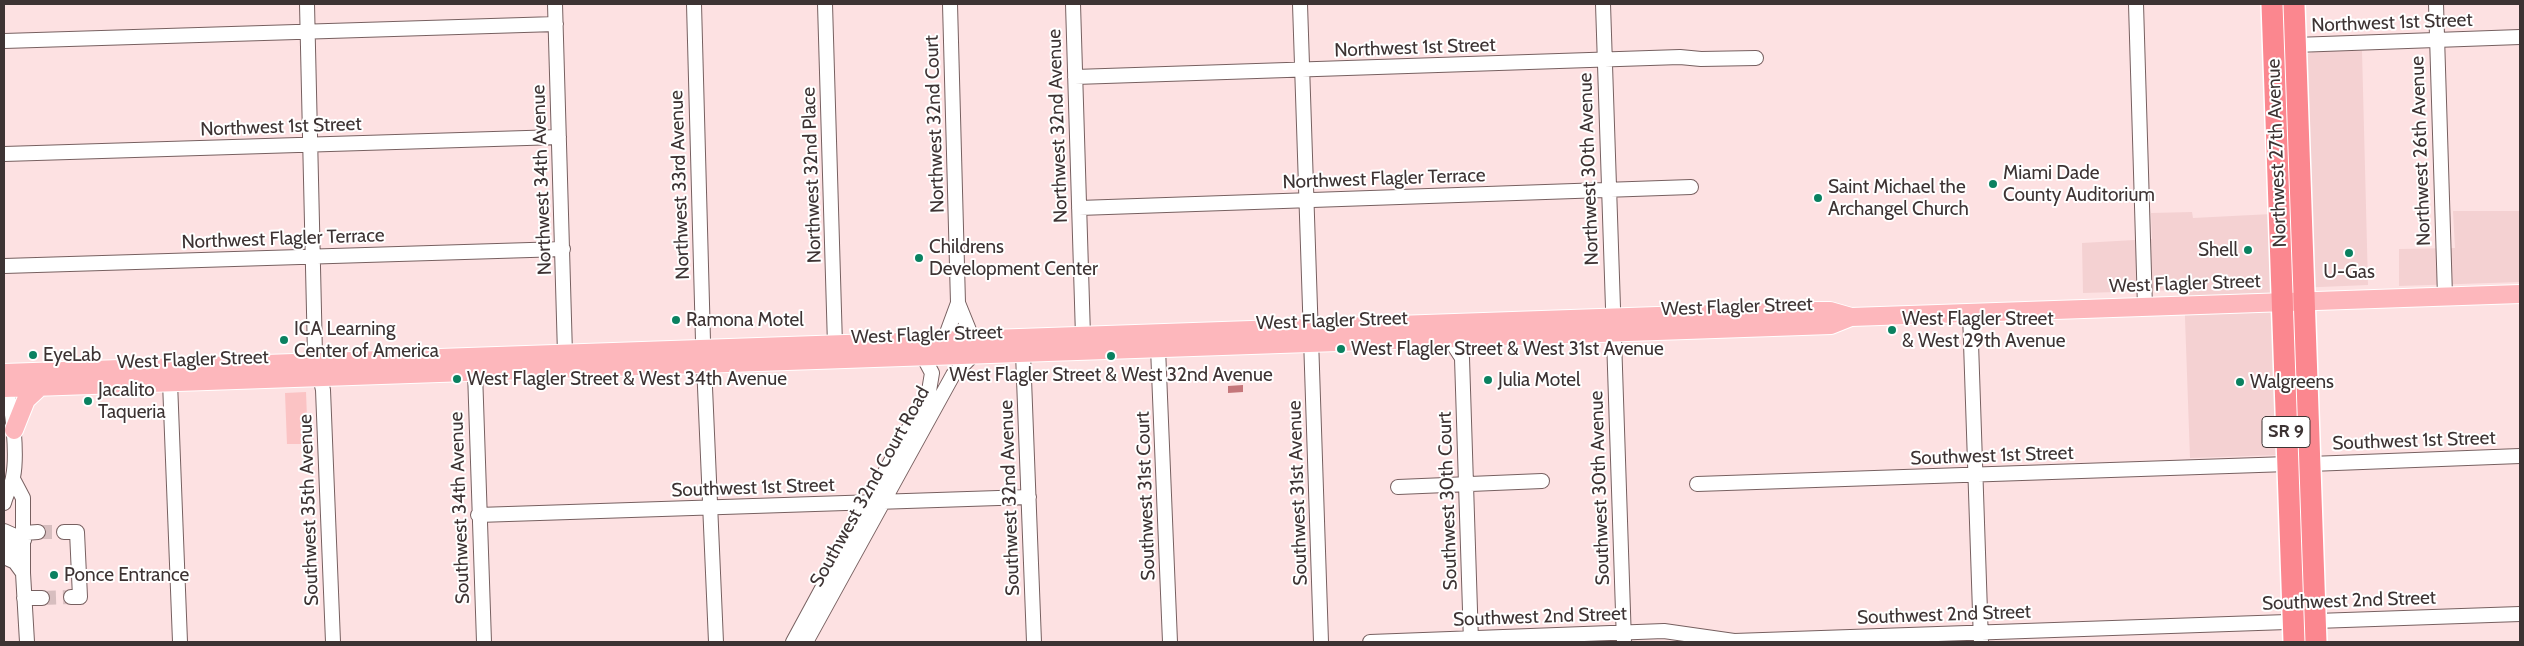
<!DOCTYPE html>
<html>
<head>
<meta charset="utf-8">
<style>
	body { margin:0 }
	#map { position:relative; width:2524px; height:646px; overflow:hidden; background:#fde1e2; font-family:Cabin,sans-serif }
	canvas { display:block }
	.frame { position:absolute; inset:0; border:5px solid #3d3333; pointer-events:none }
</style>
</head>
<body>
<div id="map">
<canvas width="2524" height="646"></canvas>
<div class="frame"></div>
</div>
<script>
const ctx = document.querySelector('canvas').getContext('2d');
ctx.lineJoin = 'round';
function fillPath(path, color) { ctx.fillStyle = color; ctx.fill(path, 'evenodd'); }
function trace(path, color, width, dash) { ctx.strokeStyle = color; ctx.lineWidth = width; ctx.lineCap = dash ? 'butt' : 'round'; ctx.setLineDash(dash || []); ctx.stroke(path); }
function drawText(font, color, halo, rows, align = 'center') {
  ctx.font = font + ' Cabin,sans-serif'; ctx.lineWidth = 4; ctx.setLineDash([]); ctx.textBaseline = 'middle'; ctx.strokeStyle = halo; ctx.fillStyle = color; for (const [text, x, y, turn = 0] of rows) {
    ctx.save(); ctx.translate(x, y); ctx.rotate((+turn || 0) * Math.PI / 180); ctx.textAlign = isNaN(turn) ? turn : align; if (halo) ctx.strokeText(text, 0, 0); ctx.fillText(text, 0, 0); ctx.restore();
  }
}
fillPath(new Path2D(`
	M2318,50L2362,51L2368,285L2272,289L2277,455L2190,458L2184,290L2083,293L2082,243L2152,239L2151,213L2192,212L2193,218L2311,212L2305,55Z
	M2453,211H2520V282L2399,286V249L2455,248Z`), '#f4d1d2');
fillPath(new Path2D(`
	M306,392L308,444H287L285,393Z`), '#fbc3c4');
fillPath(new Path2D(`
	M1243,385V392L1228,393V386Z`), '#c4767a');
trace(new Path2D(`
	M38,532H64
	M42,598L71,597`), '#d7bebf', 14, [14, 7]);
const minor = new Path2D(`
	M307,4L315,355L323,390L333,642
	M555,4L565,354
	M694,4L703,341L716,642
	M825,4L835,345
	M950,4L958,303L973,340
	M1073,4L1083,336
	M1300,4L1321,642
	M1603,4L1624,642
	M2136,4L2145,307
	M2436,4L2445,296
	M4,41L556,24
	M2295,45L2520,37
	M1075,77L1680,57L1701,59L1756,58
	M4,154L559,137
	M1079,208L1691,187
	M4,266L563,249
	M1970,313L1981,642
	M1449,338L1462,358L1471,642
	M944,341L958,303
	M1158,348L1170,642
	M1023,353L1034,642
	M475,372L484,642
	M170,382L180,642
	M4,388C14,402 17,458 13,477C12,485 6,494 4,503
	M2310,464L2520,456
	M13,479L23,498V573L27,642
	M1697,484L2288,464
	M1398,487L1542,481
	M478,515L1029,497
	M4,531L24,540
	M64,532H77L80,597H71
	M24,533L38,532
	M4,542L16,549L23,556
	M4,557L15,562L23,573
	M24,598H42
	M793,642L929,391L932,373L923,356
	M806,642L953,375L973,355
	M1370,642L1664,631L1734,641L2520,614`);
const major = new Path2D(`
	M4,373L1803,311H1830L1851,317L2520,294
	M4,388L1831,325L1851,317
	M14,430L26,400L41,386`);
const highway = new Path2D(`
	M2272,4L2294,642
	M2294,4L2316,642`);
trace(minor, '#776060', 16);
trace(major, '#fff', 20);
trace(highway, '#fff', 24);
trace(minor, '#fff', 14);
trace(major, '#fdb7bc', 18);
trace(highway, '#fb878f', 21);
for (const [x, y, r, color] of [
	[1993,184,5,"#0a8160"],
	[1818,198,5,"#0a8160"],
	[2248,250,5,"#0a8160"],
	[2349,253,5,"#0a8160"],
	[919,258,5,"#0a8160"],
	[676,320,5,"#0a8160"],
	[1892,330,5,"#0a8160"],
	[284,340,5,"#0a8160"],
	[1341,349,5,"#0a8160"],
	[33,355,5,"#0a8160"],
	[1111,356,5,"#0a8160"],
	[457,379,5,"#0a8160"],
	[1488,380,5,"#0a8160"],
	[2240,382,5,"#0a8160"],
	[88,401,5,"#0a8160"],
	[54,575,5,"#0a8160"]
]) { const dot = new Path2D(); dot.arc(x, y, r, 0, 2 * Math.PI); ctx.fillStyle = color; ctx.fill(dot); trace(dot, '#fff', 2); }
for (const [x, y, w] of [
	[2286,432,48]
]) { const box = new Path2D(); box.roundRect(x - w / 2, y - 15.5, w, 31, 4); ctx.fillStyle = '#fff'; ctx.fill(box); trace(box, '#3d3333', 1); }
drawText('bold 18px', '#3d3333', null, [
	["SR 9",2286,432]
]);
drawText('19px', '#3d3333', '#fff', [
	["Northwest 1st Street",2392,23,-2],
	["Northwest 1st Street",1415,48,-2],
	["Northwest 32nd Court",935,124,-92],
	["Northwest 32nd Avenue",1058,126,-92],
	["Northwest 1st Street",281,127,-2],
	["Northwest 26th Avenue",2421,151,-92],
	["Northwest 27th Avenue",2277,153,-92],
	["Northwest 30th Avenue",1589,169,-92],
	["Northwest 32nd Place",812,175,-92],
	["Northwest Flagler Terrace",1384,179,-2],
	["Northwest 34th Avenue",542,180,-92],
	["Northwest 33rd Avenue",680,185,-92],
	["Northwest Flagler Terrace",283,239,-2],
	["West Flagler Street",2185,284,-2],
	["West Flagler Street",1737,307,-2],
	["West Flagler Street",1332,321,-2],
	["West Flagler Street",927,335,-2],
	["West Flagler Street",193,360,-2],
	["Southwest 1st Street",2414,441,-2],
	["Southwest 1st Street",1992,456,-2],
	["Southwest 32nd Court Road",870,487,-61],
	["Southwest 1st Street",753,488,-2],
	["Southwest 30th Avenue",1600,488,-92],
	["Southwest 31st Avenue",1298,493,-92],
	["Southwest 31st Court",1146,496,-92],
	["Southwest 32nd Avenue",1010,498,-92],
	["Southwest 30th Court",1448,501,-92],
	["Southwest 34th Avenue",460,508,-92],
	["Southwest 35th Avenue",309,510,-92],
	["Southwest 2nd Street",2349,601,-2],
	["Southwest 2nd Street",1944,615,-2],
	["Southwest 2nd Street",1540,617,-2]
]);
drawText('19px', '#3d3333', '#fff', [
	["Miami Dade",2003,173],
	["County Auditorium",2003,195],
	["Saint Michael the",1828,187],
	["Archangel Church",1828,209],
	["Childrens",929,247],
	["Development Center",929,269],
	["Shell",2238,250,"right"],
	["U-Gas",2349,272,"center"],
	["West Flagler Street",1902,319],
	["& West 29th Avenue",1902,341],
	["Ramona Motel",686,320],
	["ICA Learning",294,329],
	["Center of America",294,351],
	["West Flagler Street & West 31st Avenue",1351,349],
	["EyeLab",43,355],
	["West Flagler Street & West 32nd Avenue",1111,375,"center"],
	["West Flagler Street & West 34th Avenue",467,379],
	["Julia Motel",1498,380],
	["Walgreens",2250,382],
	["Jacalito",98,390],
	["Taqueria",98,412],
	["Ponce Entrance",64,575]
], 'left');
</script>
</body>
</html>
